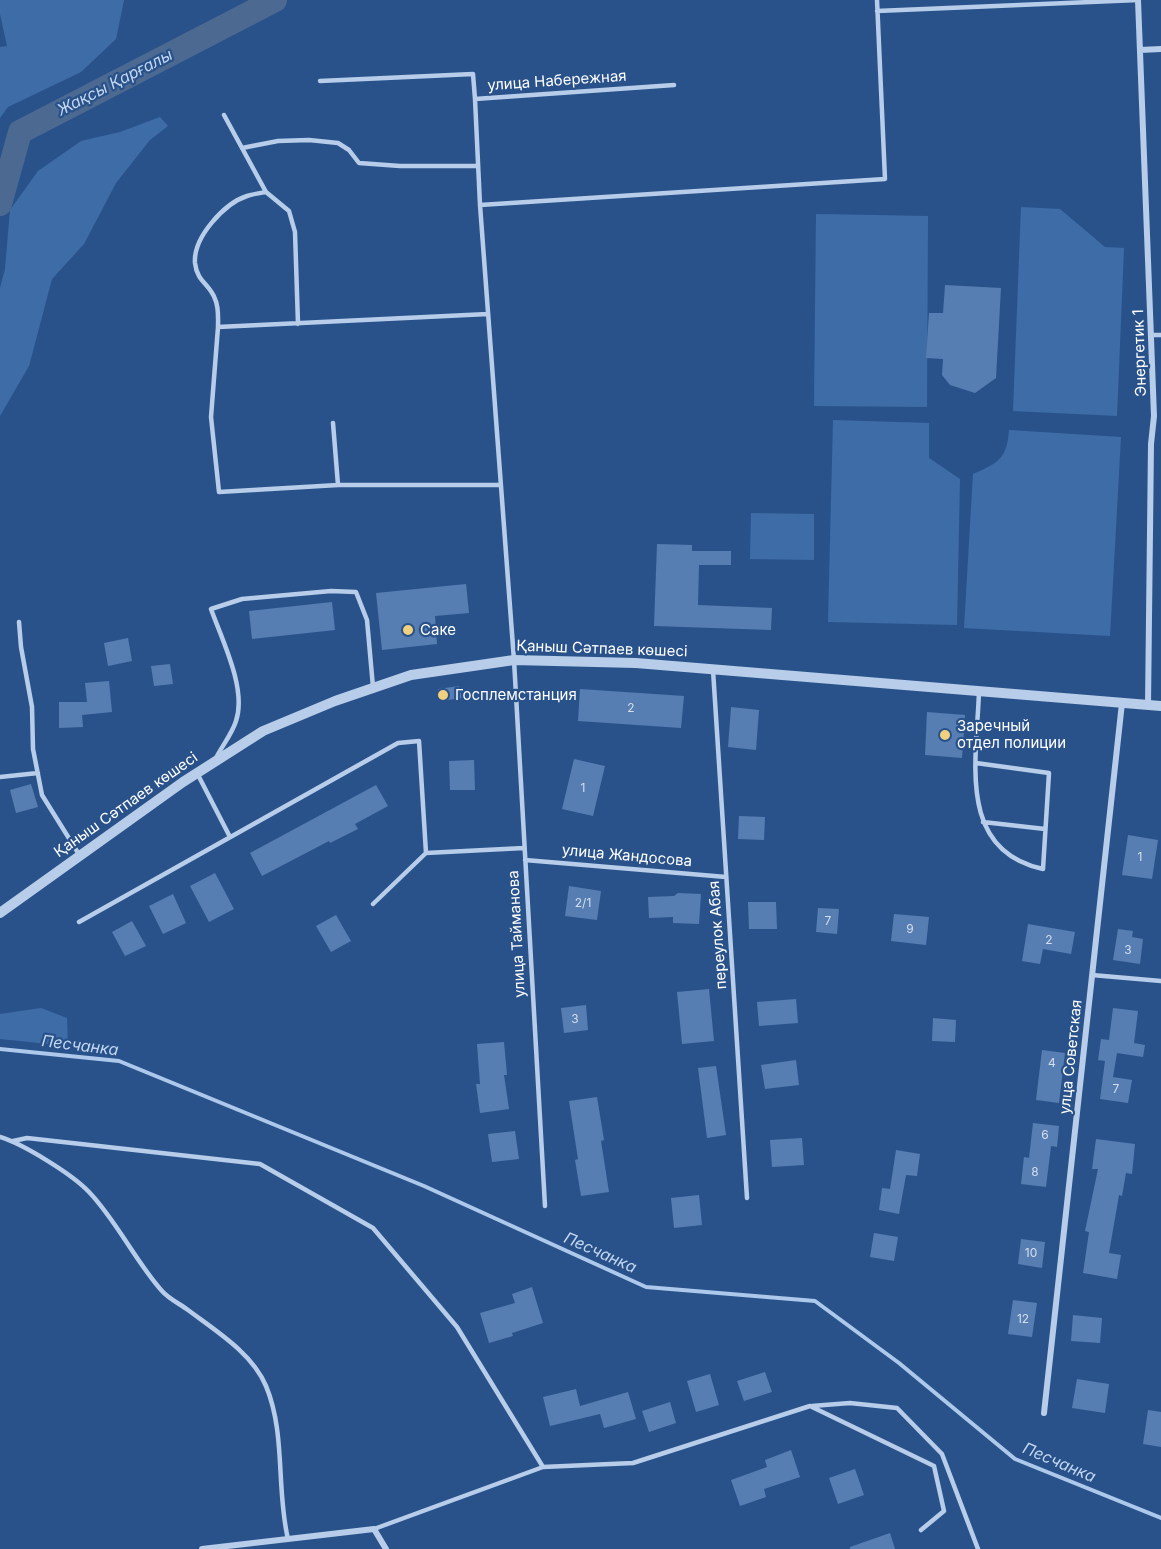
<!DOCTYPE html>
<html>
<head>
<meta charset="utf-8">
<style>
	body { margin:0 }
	canvas { display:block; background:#29528b }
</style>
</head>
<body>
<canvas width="1161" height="1549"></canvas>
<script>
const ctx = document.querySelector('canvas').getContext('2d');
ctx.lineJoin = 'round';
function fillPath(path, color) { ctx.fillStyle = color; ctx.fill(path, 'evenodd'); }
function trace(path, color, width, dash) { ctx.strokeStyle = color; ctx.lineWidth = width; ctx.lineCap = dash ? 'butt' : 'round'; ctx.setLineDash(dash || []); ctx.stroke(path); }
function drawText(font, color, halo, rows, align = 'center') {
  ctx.font = font + ' Inter,sans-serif'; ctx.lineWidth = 4.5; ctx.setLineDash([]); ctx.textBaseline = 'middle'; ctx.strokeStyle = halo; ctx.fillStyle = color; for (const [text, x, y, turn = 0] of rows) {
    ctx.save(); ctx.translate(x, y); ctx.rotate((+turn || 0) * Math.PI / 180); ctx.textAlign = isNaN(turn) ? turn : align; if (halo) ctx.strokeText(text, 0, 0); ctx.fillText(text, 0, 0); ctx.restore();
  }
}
fillPath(new Path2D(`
	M0,0H124L116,39L81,72L8,107L0,118V47L7,46L0,14Z
	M160,117L168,126L150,140L116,183L84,244L52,279L29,366L0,416V288L5,269L10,210L38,171L81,141L120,132Z
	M1021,207L1060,209L1105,247L1124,248L1117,416L1013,411Z
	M816,214L928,216L927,407L814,406Z
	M833,420L929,423V458L960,479L957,625L828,622Z
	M1009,430L1121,437L1110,636L964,628L973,474C998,463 1007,459 1009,430Z
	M751,513L814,514V560L750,559Z
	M41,1008L67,1018L68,1046L0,1039V1014Z`), '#3e6ca7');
trace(new Path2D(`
	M0,1049L119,1061L424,1186L646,1287L815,1301L899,1363L1015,1459L1161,1518`), '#acc8ea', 4);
trace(new Path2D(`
	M0,204L20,132L275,0`), '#4b6991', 24);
fillPath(new Path2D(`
	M945,285L1001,288L996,378L975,393L950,385L942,375L943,359L926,358L929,313H943Z
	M657,544L692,545V551H731V565H699L698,605L772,608L771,630L654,626Z
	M466,584L469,613L435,616L437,644L382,650L376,593Z
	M332,602L335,630L252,639L249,611Z
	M128,638L132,661L108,666L104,643Z
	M170,664L173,684L154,686L151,666Z
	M109,681L112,712L82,715L83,727L59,728V702H87L85,683Z
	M459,686L462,698L440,701L438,689Z
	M580,689L684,696L681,728L578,721Z
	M731,707L759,710L756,750L728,747Z
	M927,712L965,715L962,758L925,755Z
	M574,759L605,766L593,816L562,809Z
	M474,760L475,790H450L449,761Z
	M31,784L38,807L16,813L10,790Z
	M376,785L388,806L355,824L358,829L330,843L329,841L262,876L250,853Z
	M739,816L765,817L764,840L738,839Z
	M1128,835L1158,840L1152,879L1122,875Z
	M215,873L234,909L209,922L190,886Z
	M569,886L601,891L597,920L565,916Z
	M678,893L701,894L699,924L673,923V917L649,918L648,897L674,896Z
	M173,894L186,923L163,934L149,906Z
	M748,902H776L777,929H749Z
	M818,908L839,909L837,934L816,932Z
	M894,914L929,917L926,945L891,941Z
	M336,915L351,941L331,952L316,926Z
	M132,921L146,946L125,956L112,932Z
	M1028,924L1075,932L1071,954L1043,949L1040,964L1022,961Z
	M1118,929L1133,931L1132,937L1143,939L1140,964L1113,960Z
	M709,989L714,1041L682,1044L677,992Z
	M796,999L798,1023L759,1026L757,1002Z
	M586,1005L588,1030L564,1033L561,1008Z
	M1113,1008L1138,1011L1134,1043L1145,1045L1143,1057L1117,1053L1113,1077L1132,1080L1128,1103L1100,1099L1105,1061L1098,1060L1101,1039L1109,1040Z
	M933,1018L956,1020L955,1042L932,1041Z
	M504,1042L507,1075H504L509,1109L480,1113L476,1084H480L477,1044Z
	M1042,1050L1065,1053L1059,1103L1036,1100Z
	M796,1060L799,1085L765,1089L761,1065Z
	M716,1066L726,1135L707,1138L698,1068Z
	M597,1097L604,1140L601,1141L609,1192L581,1196L575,1160L578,1159L569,1101Z
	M1033,1123L1059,1126L1057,1147L1051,1146L1046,1187L1021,1184L1024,1157L1029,1158Z
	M515,1131L519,1159L492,1162L488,1134Z
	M802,1138L804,1165L772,1167L770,1140Z
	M1096,1139L1135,1144L1132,1174L1126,1173L1122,1196L1119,1195L1109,1253L1121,1255L1117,1279L1083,1273L1089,1232L1085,1231L1098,1169H1092Z
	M896,1150L920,1154L917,1176L906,1175L899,1214L879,1210L882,1188L890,1189Z
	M699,1195L702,1225L674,1228L671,1198Z
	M874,1233L898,1237L894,1261L870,1257Z
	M1021,1239L1045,1242L1042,1268L1018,1264Z
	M532,1287L543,1323L512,1333L513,1336L489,1343L480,1313L515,1303L512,1294Z
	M1013,1300L1037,1303L1032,1337L1008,1334Z
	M1073,1315L1102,1318L1100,1343L1071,1341Z
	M765,1372L772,1392L744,1401L737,1381Z
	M710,1374L719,1405L696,1412L687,1381Z
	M1077,1379L1109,1384L1105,1413L1072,1408Z
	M576,1389L580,1406L628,1392L636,1419L604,1428L600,1414L550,1426L543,1397Z
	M670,1402L676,1423L649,1432L642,1411Z
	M1148,1410L1161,1412V1447L1143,1444Z
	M791,1450L800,1477L764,1489L766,1497L740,1506L731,1480L767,1467L765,1460Z
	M855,1469L864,1495L838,1504L829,1478Z
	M890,1533L895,1549H850V1547Z`), '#567eb3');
trace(new Path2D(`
	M877,11L1138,0
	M320,81L473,74L475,99
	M242,148L278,141L309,140L338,143L349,150L359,163L400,166H478
	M266,192L289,211L295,232L298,324
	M480,205L475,99L674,85
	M488,314L218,327L211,417L219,492L338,485H501
	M218,327C218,318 219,307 215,299C210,284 197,282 195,263C193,237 225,203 247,196C253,194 260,193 266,192L224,115
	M1151,335H1161
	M333,423L338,485
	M19,622L21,647L32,707L33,749L42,795L80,856
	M713,670L747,1198
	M216,758C222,746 232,734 236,721C247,689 222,640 211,609L242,599L331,591L356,592L367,620L373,687
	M976,763L1049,773L1043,869C956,850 977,759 979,691
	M197,773L230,837
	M0,777L38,773
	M983,822L1045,829
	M525,860L726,877
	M373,904L426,853L524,848
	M79,922L398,743L419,741L426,853
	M1092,975L1161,981
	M0,1137C23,1144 72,1174 89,1192C116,1220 136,1262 162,1291C169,1299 180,1304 188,1310C216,1331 252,1353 266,1386C286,1434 276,1489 288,1539
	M13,1141L27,1138L260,1164L373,1228L457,1327L543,1467L374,1529
	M545,1206L514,660L480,205L885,179L877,0
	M812,1406L850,1403L897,1408L942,1454L978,1549
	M543,1467L633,1463L810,1406L934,1466L944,1511L921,1530`), '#b7cde9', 4.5);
trace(new Path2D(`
	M1138,0L1154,416L1151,444L1148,705
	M1140,50L1161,49
	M1044,1413L1122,703
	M202,1549L374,1529L386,1549`), '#b7cde9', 6);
trace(new Path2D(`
	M0,913L183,782L263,731L335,701L411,675L514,660L636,663L1161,706`), '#b7cde9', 10);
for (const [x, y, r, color] of [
	[408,630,6,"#f1d17e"],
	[443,695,6,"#f1d17e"],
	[945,735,6,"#f1d17e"]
]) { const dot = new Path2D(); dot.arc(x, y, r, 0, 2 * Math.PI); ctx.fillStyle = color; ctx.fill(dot); trace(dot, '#29528b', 2); }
drawText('12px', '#d5dfec', null, [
	["2",631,708],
	["1",583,788],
	["1",1140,857],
	["2/1",583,903],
	["7",828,921],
	["9",910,929],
	["2",1049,940],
	["3",1128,950],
	["3",575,1019],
	["4",1052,1063],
	["7",1116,1089],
	["6",1045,1135],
	["8",1035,1172],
	["10",1031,1253],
	["12",1023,1319]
]);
drawText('15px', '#fff', '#29528b', [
	["улица Набережная",557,81,-4],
	["Энергетик 1",1140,353,-92],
	["Қаныш Сәтпаев көшесі",602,649,2],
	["Қаныш Сәтпаев көшесі",126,805,-35],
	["улица Жандосова",627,856,5],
	["улица Тайманова",517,934,-93],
	["переулок Абая",718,935,-94],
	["улца Советская",1071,1057,-84]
]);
drawText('15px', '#fff', '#29528b', [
	["Саке",420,630],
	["Госплемстанция",455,695],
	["Заречный",957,726],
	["отдел полиции",957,743]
], 'left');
drawText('italic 16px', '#c3d7f1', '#29528b', [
	["Жақсы Қарғалы",115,83,-27],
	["Песчанка",80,1046,7],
	["Песчанка",600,1253,24],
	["Песчанка",1059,1463,23]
]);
</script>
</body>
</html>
